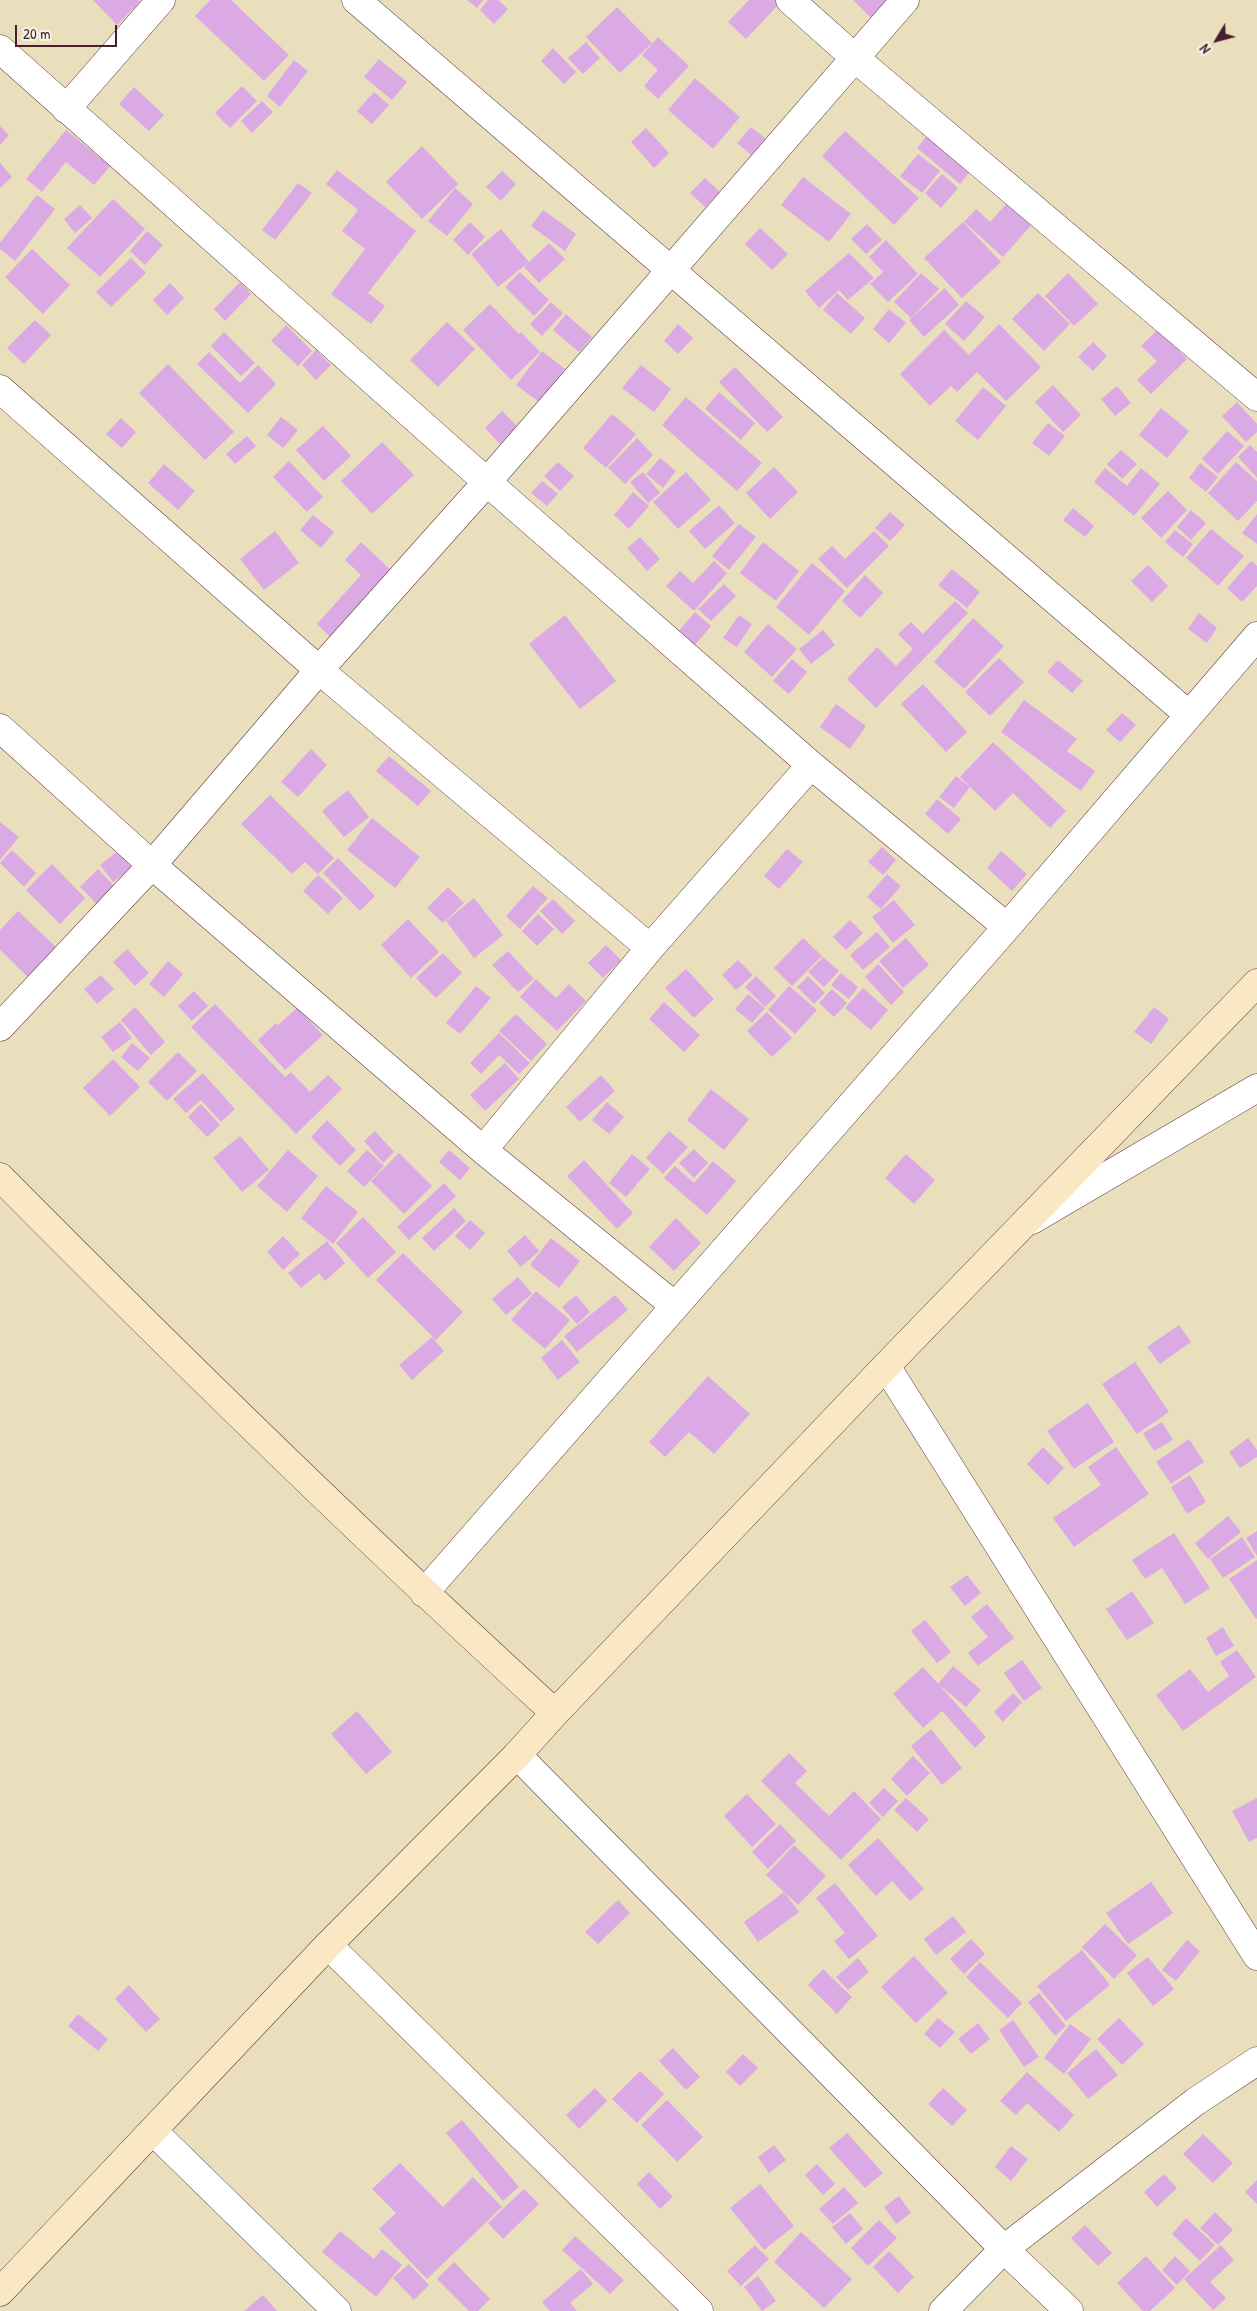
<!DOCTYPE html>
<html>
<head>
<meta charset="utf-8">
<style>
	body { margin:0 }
	#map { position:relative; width:1257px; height:2311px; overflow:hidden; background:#e9dfbc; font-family:"Patrick Hand",sans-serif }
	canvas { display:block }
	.north { position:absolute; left:1192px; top:15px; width:50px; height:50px; -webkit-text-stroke:4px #f7f3e8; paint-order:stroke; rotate:233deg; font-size:14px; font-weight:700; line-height:20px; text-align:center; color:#4a1f2b }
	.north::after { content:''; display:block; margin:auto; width:18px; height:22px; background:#4a1f2b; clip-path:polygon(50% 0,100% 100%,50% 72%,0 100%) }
	.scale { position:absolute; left:15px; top:25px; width:102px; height:22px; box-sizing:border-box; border:2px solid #4a1f2b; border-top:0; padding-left:6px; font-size:15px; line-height:18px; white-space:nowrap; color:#4a1f2b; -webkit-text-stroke:4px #f7f3e8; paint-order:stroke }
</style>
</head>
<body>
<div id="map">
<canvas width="1257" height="2311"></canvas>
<div class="north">N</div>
<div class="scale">20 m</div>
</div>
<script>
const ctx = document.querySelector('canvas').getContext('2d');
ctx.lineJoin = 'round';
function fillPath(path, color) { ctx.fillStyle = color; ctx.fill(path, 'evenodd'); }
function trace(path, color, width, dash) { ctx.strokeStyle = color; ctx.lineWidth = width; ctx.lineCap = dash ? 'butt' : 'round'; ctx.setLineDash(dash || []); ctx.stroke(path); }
fillPath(new Path2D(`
	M93,0H138L140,2L117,25Z
	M210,0H231L289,55L264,81L195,16Z
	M467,0H483L477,8Z
	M488,0H498L508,9L494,24L480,10Z
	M749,0H775L779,4L746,39L728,22Z
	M853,0H890L872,19Z
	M617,7L652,43L620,73L586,37Z
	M658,37L689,66L658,99L644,86L658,70L642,55Z
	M586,42L600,58L583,74L568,58Z
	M553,48L576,72L564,84L541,61Z
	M379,59L407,82L392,100L364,77Z
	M294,60L308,71L280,107L267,96Z
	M695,78L740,117L713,149L668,110Z
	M242,86L257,101L230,128L215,113Z
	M134,87L164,115L149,131L119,104Z
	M374,92L389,105L372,124L357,111Z
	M262,101L273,112L252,133L241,121Z
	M0,126L9,135L0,145Z
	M751,127L766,139L751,155L737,143Z
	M646,128L669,153L654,168L631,142Z
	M66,130L110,166L94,185L66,162L42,192L26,179Z
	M845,131L919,198L894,225L822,156Z
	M929,133L972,169L960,184L917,148Z
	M422,146L458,184L422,219L386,182Z
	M918,154L940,171L922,193L900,176Z
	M0,163L12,177L0,188Z
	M337,170L416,231L368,293L385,306L371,324L331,294L365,249L342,231L358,210L326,184Z
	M502,171L516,184L501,201L486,187Z
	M942,174L958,188L941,208L925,193Z
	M803,177L851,214L829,242L781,205Z
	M705,178L720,192L705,207L690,193Z
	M298,183L312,193L275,240L262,230Z
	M455,188L473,204L447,236L428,221Z
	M37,195L55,209L15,261L0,249V243Z
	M113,199L145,229L100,277L67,248Z
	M1010,200L1034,222L1003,257L964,222L976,209L990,222Z
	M80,205L92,218L75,233L64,219Z
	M543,210L576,234L565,251L531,226Z
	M470,222L485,237L468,255L453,240Z
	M963,222L1001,262L962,298L924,258Z
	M867,224L882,240L866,254L851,239Z
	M760,228L788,254L772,270L745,244Z
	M501,229L529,262L498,287L471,254Z
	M147,231L163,245L145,265L130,251Z
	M886,240L918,274L888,302L870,284L883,272L869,257Z
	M549,243L565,259L539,283L524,267Z
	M32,249L70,285L43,314L5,277Z
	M849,253L874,278L848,300L839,290L819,308L805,291Z
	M131,258L146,273L111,307L96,292Z
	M520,272L549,300L534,316L505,287Z
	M921,273L939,289L911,318L894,302Z
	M1068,273L1098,304L1074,326L1045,296Z
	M240,282L251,294L225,321L214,309Z
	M170,283L184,298L167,315L153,300Z
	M945,288L959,305L924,337L909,320Z
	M837,293L865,318L851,334L823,310Z
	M1038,293L1070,324L1044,351L1012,319Z
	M966,301L985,317L964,341L945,324Z
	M551,302L563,313L542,336L530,324Z
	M490,304L519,334L521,332L540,352L511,380L463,330Z
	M889,309L906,323L889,343L873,329Z
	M566,314L592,337L579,352L553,330Z
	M35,320L51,335L24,364L7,348Z
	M447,322L475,349L438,387L410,360Z
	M678,324L693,338L678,354L664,341Z
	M999,324L1041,367L1006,401L977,372L957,392L951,386L930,406L900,374L944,330L969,355Z
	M286,325L312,351L298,366L271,341Z
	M1158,329L1187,359L1151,394L1137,380L1157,361L1141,346Z
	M224,332L255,363L241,376L211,346Z
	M1093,342L1107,356L1093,371L1078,357Z
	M316,350L331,365L316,380L302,365Z
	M542,351L565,369L539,402L516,385Z
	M209,352L240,383L258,365L276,384L248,413L197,364Z
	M168,364L234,432L205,460L139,393Z
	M641,365L671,389L654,412L622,388Z
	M735,367L783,417L767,432L719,382Z
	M1053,385L1081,415L1063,432L1035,402Z
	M1117,386L1131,403L1115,416L1101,399Z
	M983,387L1006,406L978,440L955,421Z
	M719,392L755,423L741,440L705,409Z
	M686,397L762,463L737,491L662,425Z
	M1237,402L1257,424V432L1246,442L1222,416Z
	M1161,408L1189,431L1167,458L1139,435Z
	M502,411L518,427L500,444L485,428Z
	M612,414L636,434L606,468L583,448Z
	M281,417L298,430L283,448L267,435Z
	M121,418L136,432L122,448L106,434Z
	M1048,423L1065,436L1049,456L1032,443Z
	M323,426L351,456L324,481L296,450Z
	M1227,431L1244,446L1218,474L1202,459Z
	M247,436L256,446L235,464L226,454Z
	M637,438L653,455L625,484L608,468Z
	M382,442L414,475L372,514L341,481Z
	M1250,445L1257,452V478L1238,457Z
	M1121,450L1137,464L1122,479L1107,464Z
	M660,458L676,471L663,488L646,474Z
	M289,461L323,497L307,512L273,477Z
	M558,462L574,476L560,491L544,476Z
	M1236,462L1257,481V501L1238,521L1208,493Z
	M1200,463L1218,477L1206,492L1189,478Z
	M164,464L195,491L178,510L148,483Z
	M774,467L798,492L770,519L746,493Z
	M1105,468L1127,486L1141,468L1160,484L1134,516L1094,482Z
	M643,472L660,493L648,503L630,482Z
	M686,472L711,500L678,529L653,502Z
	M542,481L558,494L547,506L531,493Z
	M1168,491L1187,510L1161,538L1141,518Z
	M633,492L649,506L629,529L614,515Z
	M719,505L735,523L705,549L689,531Z
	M1073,508L1094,526L1085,537L1063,520Z
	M1191,510L1206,523L1191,540L1177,527Z
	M890,512L905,525L890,541L875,528Z
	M1257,514V544L1242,533Z
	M313,515L334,532L321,548L300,530Z
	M739,524L756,537L729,570L712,556Z
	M1211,529L1244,556L1218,586L1186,558Z
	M1175,530L1193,544L1183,557L1165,542Z
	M275,531L299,563L264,590L240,559Z
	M874,531L889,546L847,588L818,559L832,546L845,559Z
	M640,537L660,559L647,571L627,548Z
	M361,542L394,573L332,639L317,624L361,575L345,560Z
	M763,542L799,571L776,601L740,573Z
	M714,561L727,573L694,611L666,586L680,571L693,583Z
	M1251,561L1257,566V586L1242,602L1227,588Z
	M812,563L845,591L809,635L776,607Z
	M1148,565L1168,586L1152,602L1131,581Z
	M952,569L980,592L967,608L938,585Z
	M865,575L883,593L860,618L842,601Z
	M724,584L736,596L711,621L698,609Z
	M955,601L968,613L876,708L847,679L877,647L896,666L913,649L898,634L911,622L923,634Z
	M695,612L711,626L694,646L678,632Z
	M1199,613L1217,628L1207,643L1188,629Z
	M565,615L616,681L580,709L529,644Z
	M739,615L752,624L737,647L723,638Z
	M973,618L1004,646L964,689L934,662Z
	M768,624L797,649L772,677L744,652Z
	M823,630L835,645L811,664L799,649Z
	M999,658L1024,682L990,716L965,692Z
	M792,659L807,672L789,694L773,681Z
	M1058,660L1083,681L1072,693L1047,672Z
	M923,684L967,732L946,752L901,704Z
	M1024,700L1077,739L1067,751L1095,771L1081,791L1001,732Z
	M836,704L866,726L850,749L820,727Z
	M1122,713L1136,725L1120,742L1106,730Z
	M993,742L1066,811L1050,828L1013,793L995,811L960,777Z
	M311,749L327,765L298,797L281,782Z
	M389,756L431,791L418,806L376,771Z
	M956,776L970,787L954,808L939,797Z
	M348,790L369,817L344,837L322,811Z
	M270,795L334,858L318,874L305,862L292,874L241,824Z
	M937,799L961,819L948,834L925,814Z
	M372,818L420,857L395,888L347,850Z
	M0,822L19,837L0,860Z
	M127,844L140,861L113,882L100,865Z
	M882,847L896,860L883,875L868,862Z
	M787,849L803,862L779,889L764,876Z
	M12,850L36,873L24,887L0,863Z
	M1001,851L1027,874L1012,891L987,868Z
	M338,858L375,896L360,911L323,873Z
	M52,864L85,898L60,924L26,890Z
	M98,869L114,886L97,904L80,887Z
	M887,874L901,886L881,909L867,897Z
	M318,875L343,898L328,914L303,891Z
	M533,886L548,898L520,929L506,916Z
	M448,887L464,903L443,923L427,908Z
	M474,898L503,935L474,958L446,921Z
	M553,899L575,921L562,934L540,911Z
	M894,900L915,925L893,943L872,917Z
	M18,911L57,948L29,978L0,950V930Z
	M538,914L554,929L537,946L522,931Z
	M408,919L439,952L411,978L381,945Z
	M850,920L863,933L846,950L833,937Z
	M877,932L890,947L863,970L850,955Z
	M803,938L822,956L792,986L774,968Z
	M906,938L929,965L903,988L879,961Z
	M606,945L621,960L603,978L588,963Z
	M127,949L149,973L135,986L113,962Z
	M508,951L534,979L518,992L492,965Z
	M443,953L462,973L436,998L416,978Z
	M823,957L839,971L824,987L808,972Z
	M738,960L753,975L736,990L722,975Z
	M168,961L183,974L164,997L149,984Z
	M878,964L904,992L891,1005L865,977Z
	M686,969L714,999L694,1018L665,988Z
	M841,973L858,987L849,999L831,985Z
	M101,975L114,989L97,1004L84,989Z
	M756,976L776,996L765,1007L745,987Z
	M808,976L825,993L814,1004L797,987Z
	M536,979L556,998L569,984L586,1001L557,1031L520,997Z
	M476,986L491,998L460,1034L446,1023Z
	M789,986L817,1010L795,1034L768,1010Z
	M863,988L888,1010L871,1030L845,1008Z
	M832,989L847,1003L834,1017L819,1003Z
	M194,991L208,1006L192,1021L178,1006Z
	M748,994L765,1008L752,1023L735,1009Z
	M664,1002L700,1035L684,1052L649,1019Z
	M215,1004L285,1077L291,1072L310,1092L328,1075L342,1089L296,1134L191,1027Z
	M135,1007L165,1042L151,1055L121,1020Z
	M1154,1007L1169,1019L1151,1044L1134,1032Z
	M297,1008L323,1035L285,1070L258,1040L276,1023L278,1025Z
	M767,1012L792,1038L772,1057L747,1031Z
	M516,1014L547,1044L531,1061L499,1031Z
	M120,1022L132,1038L113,1052L101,1037Z
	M499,1033L530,1063L519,1074L499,1055L481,1074L470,1063Z
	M132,1043L150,1058L138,1071L121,1057Z
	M178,1052L197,1071L167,1101L148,1082Z
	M113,1059L140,1087L110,1116L83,1088Z
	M505,1063L519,1079L485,1111L470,1095Z
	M203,1073L235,1109L221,1122L201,1100L186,1113L173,1099Z
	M601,1075L615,1091L580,1122L566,1107Z
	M711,1089L749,1119L724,1150L687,1120Z
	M607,1102L624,1117L609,1134L592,1120Z
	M201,1104L220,1125L207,1137L188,1117Z
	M327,1120L356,1150L340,1166L311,1137Z
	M375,1131L394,1152L383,1163L364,1141Z
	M669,1131L688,1147L663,1174L646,1158Z
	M240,1136L269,1170L242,1192L213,1158Z
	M694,1149L708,1163L694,1178L679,1163Z
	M288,1150L318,1176L287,1212L257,1186Z
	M367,1150L384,1166L364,1187L347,1171Z
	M449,1150L470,1168L460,1180L439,1162Z
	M399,1153L432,1186L404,1214L371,1181Z
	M632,1154L650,1169L626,1197L609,1183Z
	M906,1154L935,1180L914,1204L885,1178Z
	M584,1160L633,1213L617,1229L567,1176Z
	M713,1161L736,1181L707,1215L664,1178L675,1166L694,1183Z
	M444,1183L456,1196L409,1240L397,1227Z
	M326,1186L358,1212L333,1244L301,1218Z
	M454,1208L466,1221L434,1251L422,1238Z
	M363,1217L396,1252L368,1278L336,1243Z
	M676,1218L701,1243L674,1271L649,1247Z
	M470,1220L485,1233L470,1250L455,1236Z
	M525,1235L539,1251L521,1267L507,1251Z
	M283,1236L300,1254L283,1270L267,1252Z
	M551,1238L580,1261L559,1288L530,1265Z
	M327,1241L345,1263L325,1281L319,1273L301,1288L288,1273Z
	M403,1253L463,1312L436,1340L376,1280Z
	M518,1277L532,1294L506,1315L492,1299Z
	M536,1291L570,1320L545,1349L511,1320Z
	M576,1295L590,1312L577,1324L562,1307Z
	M615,1295L628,1310L577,1352L564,1336Z
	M1179,1325L1191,1342L1160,1364L1147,1347Z
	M432,1337L444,1351L412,1380L399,1365Z
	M562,1340L580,1362L558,1380L541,1358Z
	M1135,1362L1169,1412L1137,1434L1102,1384Z
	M708,1376L750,1414L714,1454L689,1432L665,1457L649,1442Z
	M1088,1403L1114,1442L1074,1469L1047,1431Z
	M1162,1422L1173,1440L1154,1451L1143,1433Z
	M1248,1438L1257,1450V1457L1240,1468L1229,1452Z
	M1189,1439L1204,1462L1171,1484L1156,1462Z
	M1043,1447L1064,1468L1048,1485L1027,1464Z
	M1116,1447L1149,1494L1074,1547L1053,1518L1101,1485L1088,1467Z
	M1190,1475L1206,1502L1187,1514L1171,1487Z
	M1228,1516L1241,1532L1208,1559L1195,1543Z
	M1257,1531V1556L1246,1538Z
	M1174,1533L1210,1588L1185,1604L1162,1568L1145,1579L1132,1560Z
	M1242,1537L1255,1557L1223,1578L1210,1559Z
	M1257,1560V1618L1256,1619L1229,1579Z
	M967,1575L981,1593L965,1606L950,1587Z
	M1132,1591L1154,1623L1127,1640L1106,1609Z
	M987,1604L1014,1638L978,1666L968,1653L988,1637L971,1617Z
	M925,1620L951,1652L937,1663L911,1631Z
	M1223,1627L1234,1646L1216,1656L1206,1638Z
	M1237,1650L1256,1677L1183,1731L1156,1695L1190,1669L1208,1692L1229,1676L1220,1662Z
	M1022,1660L1042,1688L1024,1701L1004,1673Z
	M953,1666L981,1690L966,1707L938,1684Z
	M923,1667L986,1737L975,1748L942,1711L923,1728L893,1694Z
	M1013,1693L1022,1702L1003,1722L994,1712Z
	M357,1711L392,1752L366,1774L331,1734Z
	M931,1729L962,1768L942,1785L911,1746Z
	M789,1753L807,1771L795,1783L829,1816L854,1791L881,1819L841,1860L761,1781Z
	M913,1756L930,1773L907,1796L891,1779Z
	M884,1788L898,1801L883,1817L869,1803Z
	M747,1794L776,1824L752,1847L724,1816Z
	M906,1798L929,1819L917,1832L894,1810Z
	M1257,1798V1838L1249,1842L1232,1811Z
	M780,1824L796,1841L768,1869L752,1852Z
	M878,1838L924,1889L910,1901L892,1881L876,1896L848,1865Z
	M794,1845L826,1876L798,1905L766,1875Z
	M1151,1882L1173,1913L1128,1944L1106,1913Z
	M835,1883L878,1936L849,1959L834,1941L845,1933L816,1898Z
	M784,1892L799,1912L758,1942L744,1922Z
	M618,1900L630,1913L598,1944L585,1932Z
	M953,1916L966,1932L936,1955L924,1939Z
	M1105,1924L1137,1955L1114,1979L1082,1947Z
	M971,1939L985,1954L964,1974L950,1959Z
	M1187,1940L1200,1951L1176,1981L1162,1970Z
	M1082,1950L1110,1985L1066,2021L1037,1986Z
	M914,1956L948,1993L916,2023L881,1987Z
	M1148,1957L1174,1989L1153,2006L1127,1973Z
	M858,1958L869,1972L848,1990L836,1977Z
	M980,1962L1022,2003L1008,2018L966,1977Z
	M823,1969L852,1997L837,2014L808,1985Z
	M129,1985L160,2019L146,2032L115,1999Z
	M1039,1993L1066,2026L1055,2036L1028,2002Z
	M78,2014L108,2039L98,2051L68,2026Z
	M938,2018L955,2032L940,2048L924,2034Z
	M1119,2018L1144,2044L1122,2065L1097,2039Z
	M1013,2020L1039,2057L1024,2067L999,2030Z
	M978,2023L990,2039L971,2054L958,2039Z
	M1070,2024L1091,2039L1064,2074L1044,2058Z
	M673,2048L700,2077L686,2090L659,2061Z
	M1096,2049L1118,2075L1088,2099L1067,2073Z
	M743,2054L758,2068L740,2086L726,2072Z
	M640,2071L664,2094L637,2123L612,2099Z
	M1027,2072L1074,2115L1059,2132L1027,2103L1016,2115L1000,2101Z
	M595,2088L607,2101L579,2129L566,2115Z
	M943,2088L967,2110L952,2126L928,2104Z
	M667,2100L703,2137L677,2162L641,2125Z
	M462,2120L519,2187L503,2201L446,2133Z
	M847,2133L883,2173L865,2188L829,2148Z
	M1203,2134L1233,2163L1213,2183L1183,2154Z
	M774,2145L786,2160L769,2173L758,2157Z
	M1011,2146L1028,2159L1011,2181L995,2167Z
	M400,2163L443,2207L473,2177L502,2207L427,2279L379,2229L396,2213L372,2189Z
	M817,2164L835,2184L823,2195L805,2175Z
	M649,2172L673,2197L660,2209L637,2184Z
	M1164,2174L1177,2188L1157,2207L1144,2192Z
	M1257,2180V2204L1245,2192Z
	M760,2184L794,2226L764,2250L730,2208Z
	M844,2187L858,2203L833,2224L819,2209Z
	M524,2189L539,2204L503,2239L488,2223Z
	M899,2196L911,2213L896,2224L884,2207Z
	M1215,2212L1233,2230L1218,2245L1200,2228Z
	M850,2213L863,2229L846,2244L832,2227Z
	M1186,2218L1215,2245L1200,2261L1172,2234Z
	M879,2220L897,2238L868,2266L851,2248Z
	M1085,2225L1112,2253L1098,2266L1071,2238Z
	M340,2231L374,2259L382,2249L402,2265L376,2297L322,2252Z
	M801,2232L852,2279L824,2308L774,2262Z
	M575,2236L624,2280L610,2294L562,2250Z
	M755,2245L769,2259L741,2286L727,2271Z
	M1221,2245L1234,2260L1210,2282L1226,2298L1213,2310L1184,2279Z
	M889,2251L914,2277L898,2293L873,2267Z
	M1146,2256L1175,2288L1150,2311H1143L1117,2283Z
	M1175,2256L1190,2271L1177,2285L1162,2270Z
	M454,2262L490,2299L478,2311H469L437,2279Z
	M409,2264L429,2285L414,2300L393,2278Z
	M581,2269L593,2284L570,2303L577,2311H550L542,2302Z
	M758,2276L776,2301L762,2311L744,2287Z
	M263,2295L277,2311H244Z`), '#dbaae5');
const minor = new Path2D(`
	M356,0L1189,715
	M790,0L855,58L1257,397
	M0,49L487,482L811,765L1007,927
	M66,109L161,0
	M0,389L319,670L650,948L483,1150
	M0,728L152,865L483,1150L675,1306
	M650,948L811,765
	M0,1027L152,865L319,670L487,482L905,0
	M1032,1220L1257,1088
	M886,1366L1257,1956
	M424,1593L1007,927L1257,636
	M517,1755L1004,2249L1069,2311
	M328,1945L699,2311
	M153,2131L337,2311
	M943,2311L1004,2249L1195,2102L1257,2061`);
const secondary = new Path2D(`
	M0,1177C181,1360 365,1539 555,1713
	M0,2292L328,1945L517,1755L555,1713L886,1366L1257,983`);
trace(minor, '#623c41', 29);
trace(secondary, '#623c41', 29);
trace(minor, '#fff', 28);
trace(secondary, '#fae7c3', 28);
</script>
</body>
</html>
